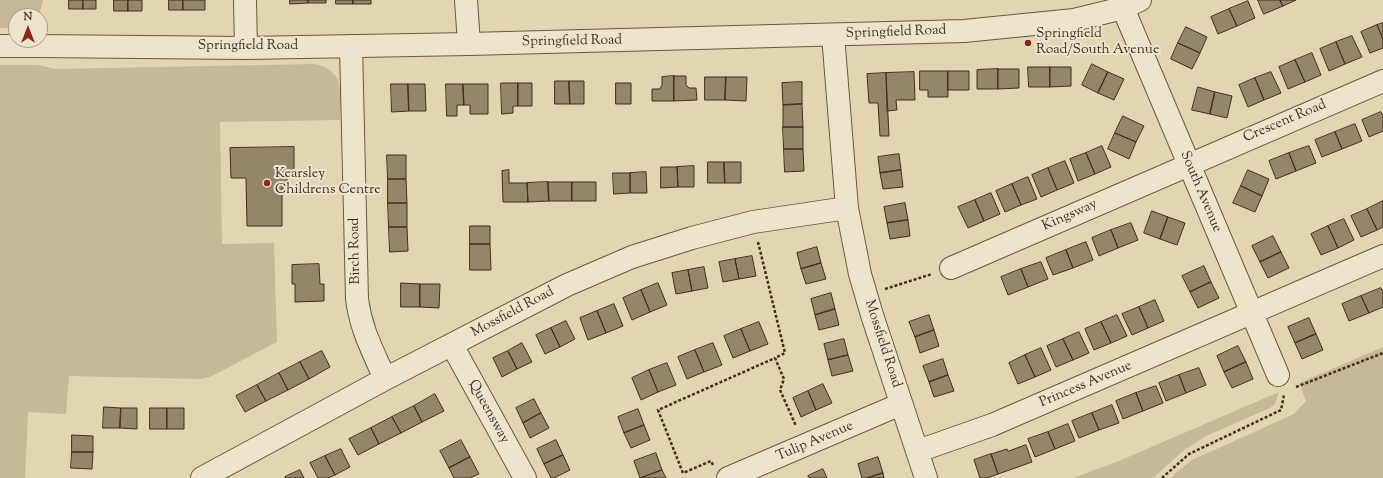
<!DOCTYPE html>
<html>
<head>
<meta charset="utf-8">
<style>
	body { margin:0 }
	#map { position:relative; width:1383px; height:478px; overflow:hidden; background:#e3d5b1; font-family:"Sorts Mill Goudy",serif }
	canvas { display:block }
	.north { position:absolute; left:8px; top:8px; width:40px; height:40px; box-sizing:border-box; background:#ede4cc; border:1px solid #a89b86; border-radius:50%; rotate:0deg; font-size:11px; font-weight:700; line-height:16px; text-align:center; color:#412e1c }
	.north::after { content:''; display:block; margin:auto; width:14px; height:18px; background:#8f2418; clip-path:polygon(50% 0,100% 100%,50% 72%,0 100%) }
</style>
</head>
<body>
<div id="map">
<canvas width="1383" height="478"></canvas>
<div class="north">N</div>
</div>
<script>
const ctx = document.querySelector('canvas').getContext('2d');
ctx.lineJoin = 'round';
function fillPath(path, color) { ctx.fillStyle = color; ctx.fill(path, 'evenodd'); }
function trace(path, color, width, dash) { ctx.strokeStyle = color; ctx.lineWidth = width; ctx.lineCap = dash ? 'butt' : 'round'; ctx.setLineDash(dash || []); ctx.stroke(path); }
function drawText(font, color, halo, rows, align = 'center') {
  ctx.font = font + ' "Sorts Mill Goudy",serif'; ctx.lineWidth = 4; ctx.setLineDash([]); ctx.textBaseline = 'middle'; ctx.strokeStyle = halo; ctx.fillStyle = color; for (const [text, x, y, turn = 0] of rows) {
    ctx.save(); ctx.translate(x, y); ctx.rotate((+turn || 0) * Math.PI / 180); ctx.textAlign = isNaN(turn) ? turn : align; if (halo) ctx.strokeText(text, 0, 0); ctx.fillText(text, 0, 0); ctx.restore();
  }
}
fillPath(new Path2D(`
	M0,0H43L39,16H16V28H0Z
	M315,64C322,66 329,68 334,74C343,83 340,107 340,120L220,122L222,244L274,243L277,342L210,377L200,379L69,376L66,414L28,412L25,478H0V65H38L55,69Z
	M1383,347V478H1172L1175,473L1192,460L1294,414L1306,401L1299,383Z
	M1279,392L1275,404L1270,408L1206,436L1183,451L1153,478H1073L1119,461Z`), '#c7b998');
const building = new Path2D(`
	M69,0H83V9H69Z
	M83,0H96V9H83Z
	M114,0H128V11H114Z
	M128,0H142V11H128Z
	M169,0H183V10H169Z
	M183,0H205V10H183Z
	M290,0H308V3L290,4Z
	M308,0H326V3H308Z
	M336,0H353V4H336Z
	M353,0H371V4H353Z
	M1258,0H1280L1283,6L1264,14Z
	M1280,0H1296L1283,6Z
	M1248,1L1255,18L1237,26L1229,9Z
	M1229,9L1237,26L1218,34L1211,17Z
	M1383,23V39L1377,25Z
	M1377,25L1383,39V48L1370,53L1361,32Z
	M1186,27L1207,37L1200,53L1178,43Z
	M1352,36L1362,57L1345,64L1336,42Z
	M1336,42L1345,64L1329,71L1320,49Z
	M1178,43L1200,53L1192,69L1171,59Z
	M1312,53L1321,75L1305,82L1295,60Z
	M1295,60L1305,82L1288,89L1279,67Z
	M1092,64L1108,72L1098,93L1082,85Z
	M1028,67H1050V87H1029Z
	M1050,67H1071V86L1050,87Z
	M998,69V89H977V70Z
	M998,69H1019V88L998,89Z
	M920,71H948V97H928V90H920Z
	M948,71H969V90H948Z
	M914,72L915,100H896L897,110L887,111L886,73Z
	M1108,72L1124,79L1114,100L1098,93Z
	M1271,72L1281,93L1264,100L1255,78Z
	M886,73L889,136H880L878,103H869L867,74Z
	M674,76V101H652V89H660L662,85V77Z
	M674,76H686V85L689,88H696L697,100L674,101Z
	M705,77H726L725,100H705Z
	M726,77H747L746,101L725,100Z
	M1255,78L1264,100L1248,107L1239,85Z
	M555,81H569L570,104H555Z
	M569,81H584V104H570Z
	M802,82V104L783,105L782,83Z
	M501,83H518V106H513V113L502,114Z
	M518,83H532V106H518Z
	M616,83H631V104H616Z
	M391,84H408L409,111L392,112Z
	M408,84H425L426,111H409Z
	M446,84H463L464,105H457V116H447Z
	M463,84H488V114H470V105H464Z
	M1198,87L1215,92L1210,114L1192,110Z
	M1215,92L1232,96L1227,118L1210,114Z
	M802,104L803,127H783V105Z
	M1381,112L1383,116V131L1369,137L1362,120Z
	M1123,116L1144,126L1136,142L1115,133Z
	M1355,124L1362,141L1342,149L1335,132Z
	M783,127H803V149H784Z
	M1335,132L1342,149L1322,157L1315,140Z
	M1115,133L1136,142L1129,159L1108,149Z
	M1102,146L1111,167L1095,174L1086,153Z
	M1309,146L1316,163L1296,171L1289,153Z
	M294,147V177H287V188H282V226H247L246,178H231L230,148Z
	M784,149H803L804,171L785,172Z
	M1086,153L1095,174L1078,181L1070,159Z
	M1289,153L1296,171L1276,179L1269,161Z
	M899,154L901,170L880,173L878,157Z
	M387,155H406V179H388Z
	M1065,161L1074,183L1057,190L1048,168Z
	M708,162H724L725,183H708Z
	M724,162H741V183H725Z
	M694,166V187H678L677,167Z
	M661,167H677L678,187L661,188Z
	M1048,168L1057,190L1041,197L1032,175Z
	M509,170V183H527L528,202H503L502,171Z
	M901,170L903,187L883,189L880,173Z
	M1248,170L1269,179L1262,196L1241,186Z
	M646,172L647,193H630V173Z
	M613,173H630V193L614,194Z
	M1028,177L1037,199L1021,205L1012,184Z
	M388,179H406L407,203H388Z
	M548,182L549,201L528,202L527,183Z
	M548,182H572V201H549Z
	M572,182H596V201H572Z
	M1012,184L1021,205L1005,212L996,191Z
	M1241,186L1262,196L1255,212L1233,203Z
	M991,193L1000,214L984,221L975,200Z
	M975,200L984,221L968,228L958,207Z
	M1383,201V227L1377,230L1367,209Z
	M388,203H407V227H389Z
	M905,203L908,220L887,223L884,207Z
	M1367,209L1377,230L1361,237L1351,216Z
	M1152,211L1168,217L1160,239L1144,233Z
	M1168,217L1185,223L1177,245L1160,239Z
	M1344,219L1354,240L1338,248L1328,226Z
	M908,220L910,236L890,239L887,223Z
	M1131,223L1138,240L1118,248L1111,230Z
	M470,226H490V244H470Z
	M1328,226L1338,248L1321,255L1311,234Z
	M389,227H407L408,251L390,252Z
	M1111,230L1118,248L1099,256L1092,238Z
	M1273,236L1281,252L1260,262L1252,246Z
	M1086,242L1093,260L1073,268L1066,250Z
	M470,244H490L491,270H470Z
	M817,247L821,263L801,269L797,253Z
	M1066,250L1073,268L1053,275L1046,258Z
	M1281,252L1289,268L1268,278L1260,262Z
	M752,256L756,276L739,279L735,259Z
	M735,259L739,279L723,282L719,262Z
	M1041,262L1048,279L1028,287L1021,269Z
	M821,263L826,279L806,284L801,269Z
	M319,264L320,284H324V301L295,302V284H292V265Z
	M1204,266L1211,282L1190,292L1182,276Z
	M704,267L708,288L692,291L688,270Z
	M1021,269L1028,287L1008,295L1001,277Z
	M688,270L692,291L676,294L672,273Z
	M1211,282L1219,298L1198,308L1190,292Z
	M401,283L420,284V307H401Z
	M658,283L667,305L650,312L641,290Z
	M420,284H440L439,308L420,307Z
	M1381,288L1383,292V307L1369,313L1361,296Z
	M641,290L650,312L632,320L623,298Z
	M831,293L835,309L815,315L811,299Z
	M1361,296L1369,313L1349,321L1342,304Z
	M1155,300L1164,321L1148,328L1139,307Z
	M614,304L623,326L606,333L597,311Z
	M1139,307L1148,328L1132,335L1122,314Z
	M835,309L839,325L819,330L815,315Z
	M597,311L606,333L588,340L580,318Z
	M929,315L934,330L915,337L909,322Z
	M1117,315L1127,336L1111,343L1101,322Z
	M1309,318L1316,334L1295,343L1288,327Z
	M566,321L575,339L560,347L551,328Z
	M759,322L768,344L750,351L741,329Z
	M1101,322L1111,343L1094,350L1085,329Z
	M551,328L560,347L545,354L536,335Z
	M741,329L750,351L733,358L724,336Z
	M934,330L939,346L920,353L915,337Z
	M1079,332L1089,353L1073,360L1063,339Z
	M1316,334L1323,350L1302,359L1295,343Z
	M844,339L848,355L828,360L824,344Z
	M1063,339L1073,360L1056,367L1047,346Z
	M522,343L532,362L517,369L508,351Z
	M713,343L722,365L704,372L695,350Z
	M1238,346L1246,362L1224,372L1217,356Z
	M1041,348L1051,370L1035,377L1025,355Z
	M695,350L704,372L687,379L678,357Z
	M322,351L330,367L309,379L300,362Z
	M508,351L517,369L502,377L493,358Z
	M848,355L853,371L832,376L828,360Z
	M1025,355L1035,377L1018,384L1009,363Z
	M943,359L948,375L929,382L923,366Z
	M300,362L309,379L288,390L279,373Z
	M1246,362L1253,379L1232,388L1224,372Z
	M667,363L676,385L658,392L649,370Z
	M1199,368L1206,385L1186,393L1179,375Z
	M649,370L658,392L641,400L632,378Z
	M279,373L288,390L266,401L257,385Z
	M948,375L954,391L934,397L929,382Z
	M1179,375L1186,393L1166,401L1159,383Z
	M823,384L832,403L816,410L808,391Z
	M257,385L266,401L245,412L236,396Z
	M1156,386L1163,403L1143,411L1136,393Z
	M808,391L816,410L801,417L793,398Z
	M1136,393L1143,411L1123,419L1116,401Z
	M435,394L444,411L422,422L414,406Z
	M534,399L541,413L523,423L516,408Z
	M1112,405L1119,423L1099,430L1092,413Z
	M414,406L422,422L401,433L392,417Z
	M104,407L121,408L120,428H103Z
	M121,408H137V429L120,428Z
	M150,408H167V429H150Z
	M167,408H184V429H167Z
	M638,409L644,425L624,433L618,417Z
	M541,413L549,428L530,438L523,423Z
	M1092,413L1099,430L1079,438L1072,421Z
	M392,417L401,433L379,444L371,428Z
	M1068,424L1075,441L1055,449L1048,432Z
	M644,425L650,440L631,448L624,433Z
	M371,428L379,444L358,455L349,439Z
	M1048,432L1055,449L1035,457L1028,439Z
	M72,435L93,436V452H72Z
	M461,440L470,457L449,468L440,451Z
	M556,440L563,455L544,464L537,449Z
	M1026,445L1032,462L998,474L991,454L1007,449L1008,451Z
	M341,449L350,467L335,475L325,456Z
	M72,452H93L92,469L71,468Z
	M656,453L662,470L640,478L634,461Z
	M991,454L998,474L987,478H980L974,460Z
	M563,455L570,470L554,478H551L544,464Z
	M325,456L335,475L328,478H318L310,463Z
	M470,457L479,474L470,478H454L449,468Z
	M878,457L883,473L867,478H862L858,464Z
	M823,469L827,478H809L808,476Z
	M300,470L304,478H286L285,477Z
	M662,470L666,478H641Z
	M883,473L884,478H867Z`);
fillPath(building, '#958569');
trace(building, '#412e1c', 1);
const street = new Path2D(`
	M245,0L246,48
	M466,0L469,44
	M1123,8L1278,375
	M833,35L847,208L860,274L872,315L926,478
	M0,46H37L246,48L469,44L964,31L1074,20L1123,8L1140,0
	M351,46L357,299C361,330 373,351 385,379
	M951,268L1383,81
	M452,345L525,478
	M918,451L992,425L1383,256
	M202,478L385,379L567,285L632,257L692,238L753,222L847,208
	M728,478L901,404`);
trace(street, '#6a5841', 24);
trace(new Path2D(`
	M758,242L785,353L775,358L784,379L780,390L796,426
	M885,289L932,274
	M1296,387L1383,353
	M713,465L711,461L683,473L658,410L775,358
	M1162,478L1189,454L1281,410L1284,395`), '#412e1c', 2.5, [3, 2]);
trace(street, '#ede4cc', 22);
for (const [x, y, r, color] of [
	[1028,43,4,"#8f2418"],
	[267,183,4,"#8f2418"]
]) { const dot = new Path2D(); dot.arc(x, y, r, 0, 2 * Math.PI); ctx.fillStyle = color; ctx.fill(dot); trace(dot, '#ede4cc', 1.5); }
drawText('14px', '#412e1c', '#ede4cc', [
	["Springfield Road",896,33,-2],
	["Springfield Road",572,42,-1],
	["Springfield Road",248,47],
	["Crescent Road",1285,122,-23],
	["South Avenue",1200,192,67],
	["Kingsway",1070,216,-24],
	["Birch Road",356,251,-91],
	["Mossfield Road",513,313,-28],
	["Mossfield Road",882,344,72],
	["Princess Avenue",1086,385,-23],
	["Queensway",488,412,61],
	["Tulip Avenue",815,442,-23]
]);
drawText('14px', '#412e1c', '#ede4cc', [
	["Springfield",1036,35],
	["Road/South Avenue",1036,51],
	["Kearsley",275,175],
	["Childrens Centre",275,191]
], 'left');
</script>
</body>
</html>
